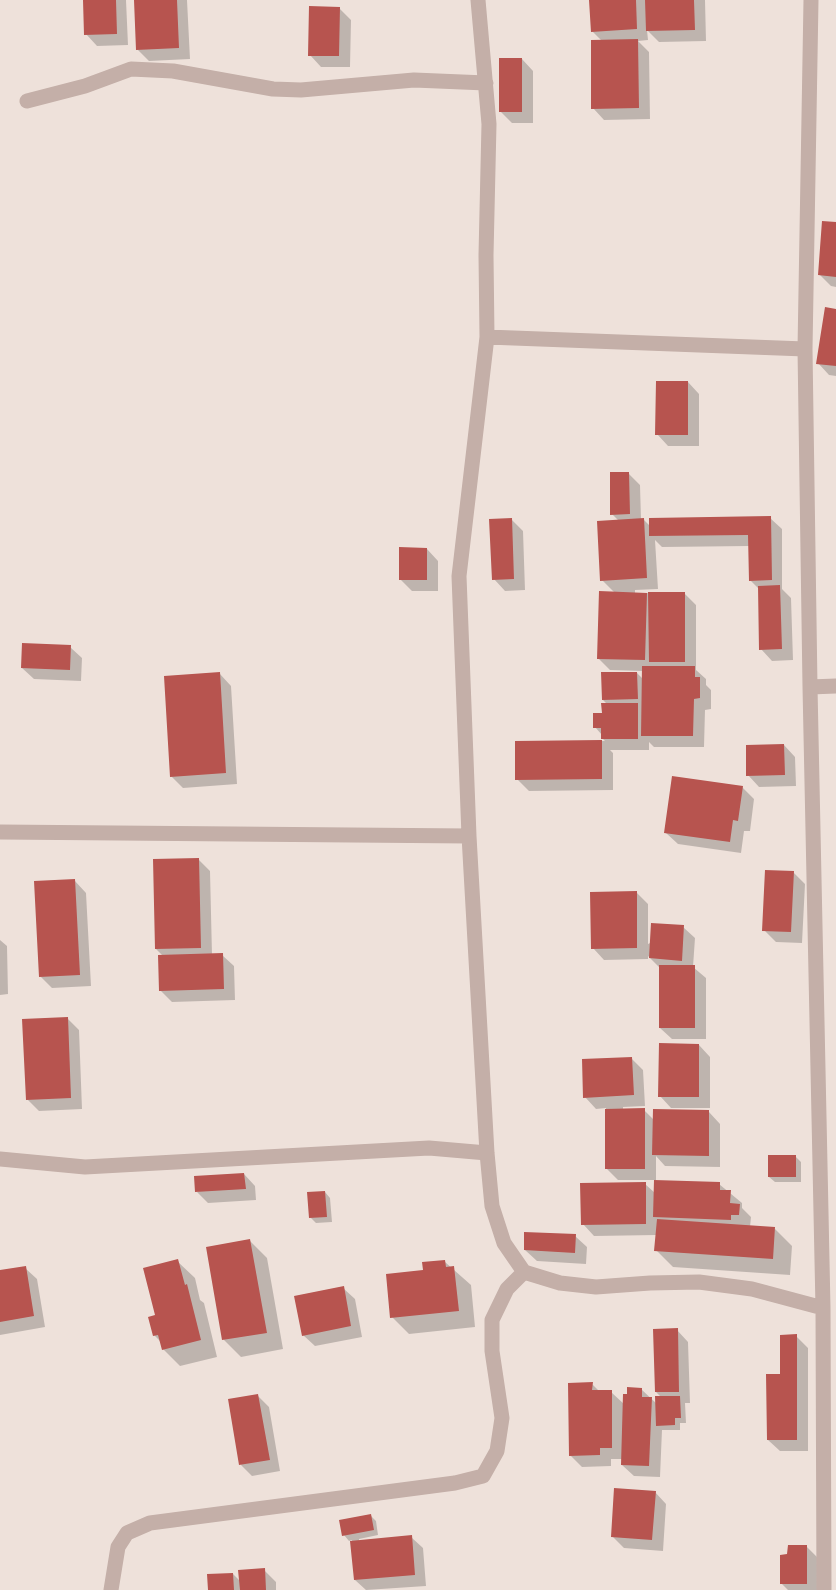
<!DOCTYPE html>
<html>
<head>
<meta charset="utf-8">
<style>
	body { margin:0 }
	canvas { display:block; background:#eee1da }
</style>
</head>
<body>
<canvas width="836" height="1590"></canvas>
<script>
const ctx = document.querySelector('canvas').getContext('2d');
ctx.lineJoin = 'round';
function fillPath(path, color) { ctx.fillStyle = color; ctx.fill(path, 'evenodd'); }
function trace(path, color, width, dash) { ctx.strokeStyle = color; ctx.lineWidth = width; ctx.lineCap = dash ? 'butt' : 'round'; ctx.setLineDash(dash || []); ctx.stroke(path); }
fillPath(new Path2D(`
	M84,0H126L128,45L97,46L86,34Z
	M135,0H187L190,59L149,61L137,49Z
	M590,0H705L706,41L659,42L647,30L648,40L638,41L649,52L650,119L604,120L593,108L602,41L592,31Z
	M339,8L351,20L350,67H321L310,55Z
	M522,59L533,71V123H512L500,111Z
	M836,224V287L831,286L820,275Z
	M836,310V376L829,375L818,363Z
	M688,382L699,394V446H668L657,434Z
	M629,474L640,485L641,520L643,519L651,527L770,518L782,529V589L791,598L793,660L772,661L761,649L759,589L750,580V546L662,547L655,540L658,589L635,590V593H684L696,605V670L706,679V685L711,690V709L705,710L704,747H654L649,742V750H610L613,753V790L529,791L517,779V742L605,741L602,738V735L595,727L608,705L603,700L637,673L643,679V671L610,670L598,658L615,593L602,580L619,521L612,514Z
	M511,519L523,531L525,590L505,591L494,579Z
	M427,549L438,561V591H412L400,579Z
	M70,647L82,658L81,681L34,679L22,668Z
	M220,674L231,686L237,784L183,788L171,776Z
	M784,745L795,757L796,786L759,787L748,775Z
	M742,787L754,799L750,831H744L741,853L678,844L666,833Z
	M199,860L210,871L212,955H222L234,966L235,1000L172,1002L160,990L164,957L156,949Z
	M793,872L805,884L802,943L776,942L764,930Z
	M75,881L86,893L91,986L52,988L40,976Z
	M637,893L648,904V944L683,927L695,938L693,967L706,978V1039H672L660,1028V968L648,956V959L604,960L593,948Z
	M0,940L7,946L8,994L0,995Z
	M67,1018L79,1030L82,1109L39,1111L27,1099Z
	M699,1045L710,1057V1108H671L660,1096Z
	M631,1058L643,1070L645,1106L623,1107V1110H644L654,1120L709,1112L720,1124V1167L665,1166L656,1156V1181L719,1184L742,1203V1208L751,1217L750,1227L775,1229L792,1246L790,1275L673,1267L656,1250L657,1235L594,1236L583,1224L645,1184L655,1193L656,1180H618L606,1168V1108L596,1109L585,1097Z
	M795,1156L801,1162V1182H775L769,1177Z
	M244,1174L255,1186L256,1200L208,1203L197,1192Z
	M325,1192L330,1198L332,1222L316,1223L310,1217Z
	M575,1236L587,1247L586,1264L537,1261L525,1250Z
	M250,1241L267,1258L283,1349L241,1357L224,1340Z
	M177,1261L195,1278L200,1300L204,1303L217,1357L180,1366L163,1349L161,1342L154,1335L157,1317Z
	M445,1262L471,1285L475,1327L409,1334L392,1317L425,1271Z
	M25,1268L37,1279L45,1327L0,1335V1272Z
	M343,1288L355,1299L362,1337L315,1346L303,1335Z
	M677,1330L688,1342L690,1403H685L686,1423H680V1430H662L660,1477L634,1476L622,1465V1459H611V1466L582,1467L570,1455L592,1384L600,1392H611L624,1404L641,1389L657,1404L662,1398L656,1392Z
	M796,1336L808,1348V1451H780L768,1440Z
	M257,1395L269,1407L280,1471L252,1476L241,1465Z
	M655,1492L666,1504L663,1551L624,1548L612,1536Z
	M371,1516L376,1521L378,1535L359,1539V1541L411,1537L423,1548L426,1586L366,1590L355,1580L352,1540L349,1541L344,1535Z
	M806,1546L818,1558V1590H788L781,1583L789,1556Z
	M264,1570L276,1582V1590H209L233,1574L241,1582Z`), '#0003');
fillPath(new Path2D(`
	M83,0H116L117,34L84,35Z
	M134,0H177L179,48L136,50Z
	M589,0H636L637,29L591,32Z
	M645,0H694L695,30L646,31Z
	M309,6L340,7L339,56H308Z
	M638,39L639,108L591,109V40Z
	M499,58H522V112H499Z
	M822,221L836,222V277L818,275Z
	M825,307L836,309V366L816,364Z
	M656,381H688V435H655Z
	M610,472H629L630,514L610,515Z
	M771,516L772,580L749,581L748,535L649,536V518Z
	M512,518L514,579L492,580L489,519Z
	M644,518L647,578L600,581L597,521Z
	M399,547L427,548V580H399Z
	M780,585L782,649L759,650L758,586Z
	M599,591L647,593L645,660L597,659Z
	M648,592H685V662H649Z
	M22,643L71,645L70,670L21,668Z
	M642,666H695V677H700V698L694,699L693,736H641Z
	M220,672L226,773L170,777L164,676Z
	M601,672H637L638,699L602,700Z
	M601,703H638V739H601V728H593V713H602Z
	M602,740V779L515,780V741Z
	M784,744L785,775L746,776V745Z
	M672,776L743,786L738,821L733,820L730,842L664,833Z
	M199,858L201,948L155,949L153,859Z
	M765,870L794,871L791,932L762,931Z
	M75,879L80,975L39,977L34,881Z
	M637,891V948L591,949L590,892Z
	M651,923L684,925L682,961L649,958Z
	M223,953L224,989L159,991L158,955Z
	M659,965H695V1028H659Z
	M68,1017L71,1098L26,1100L22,1019Z
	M659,1043L699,1044V1097H658Z
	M632,1057L634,1095L583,1098L582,1059Z
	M645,1108V1169H605V1109Z
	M653,1109L709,1110V1156L652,1155Z
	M768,1155H796V1177H768Z
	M244,1173L246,1189L195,1192L194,1176Z
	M654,1180L720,1182V1190H731L730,1203L740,1204L739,1215H731V1220L653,1217Z
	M646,1182V1224L581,1225L580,1183Z
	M325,1191L327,1217L309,1218L307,1192Z
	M657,1219L775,1227L773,1259L654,1251Z
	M524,1232L576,1234L575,1253L524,1250Z
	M250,1239L267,1333L222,1340L206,1247Z
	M178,1259L185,1285L187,1284L201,1340L162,1350L158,1335L153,1336L148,1317L155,1315L143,1268Z
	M445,1260L446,1267L454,1266L459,1311L390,1318L386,1274L423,1270L422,1262Z
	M26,1266L34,1316L0,1322V1270Z
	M344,1286L351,1326L302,1336L294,1296Z
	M678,1328L679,1392H655L653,1329Z
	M797,1334V1440H767L766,1374H780V1335Z
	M593,1382L592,1390H612V1448H600V1455L569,1456L568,1383Z
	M627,1387L642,1388V1397H652L649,1466L621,1465L623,1394H627Z
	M258,1394L270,1460L239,1465L228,1399Z
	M655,1396H680L681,1418H675V1425L656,1426Z
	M614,1488L656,1491L652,1540L611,1537Z
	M371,1514L374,1530L342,1536L339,1520Z
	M412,1535L415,1575L354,1580L350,1541Z
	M788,1545H807V1584H780V1555L787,1554Z
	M265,1568L266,1590H240L238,1570Z
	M233,1573L234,1590H208L207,1574Z`), '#b7544f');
trace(new Path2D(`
	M478,0L489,124L486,255L487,337L459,576L469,836L487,1153L492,1206L504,1243L524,1272L560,1283L596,1287L650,1283L699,1282L752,1289L823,1308L824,1590
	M811,0L805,349L810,687L823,1308
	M27,101L85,86L131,69L173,71L273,89L301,90L414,80L486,83
	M487,337L805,349
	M810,687L836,686
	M0,832L469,836
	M0,1159L85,1167L429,1148L487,1153
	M111,1590L118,1547L127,1533L150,1523L455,1483L483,1476L497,1451L502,1418L492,1351V1320L507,1289L524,1272`), '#c4afa8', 15);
</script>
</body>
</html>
